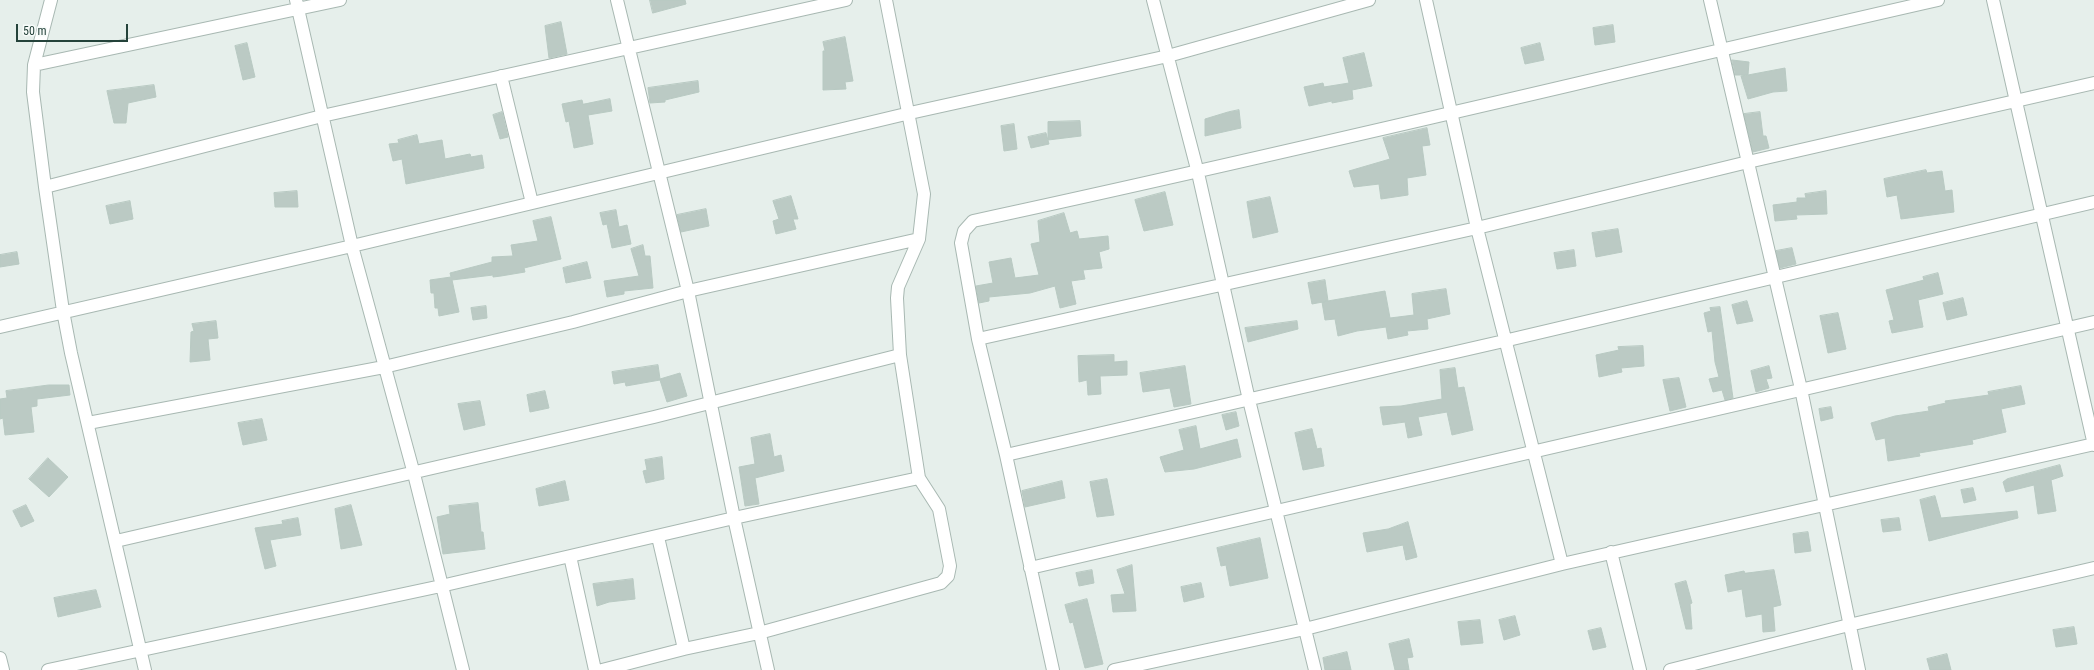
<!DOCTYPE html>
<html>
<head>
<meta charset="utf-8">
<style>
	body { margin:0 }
	#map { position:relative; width:2094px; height:670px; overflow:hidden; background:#e6efeb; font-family:"Roboto Condensed",sans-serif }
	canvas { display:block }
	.scale { position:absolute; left:16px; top:24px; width:112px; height:18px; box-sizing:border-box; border:2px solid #24423a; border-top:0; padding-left:5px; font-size:12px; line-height:14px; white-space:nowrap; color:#24423a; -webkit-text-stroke:3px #f7fbf9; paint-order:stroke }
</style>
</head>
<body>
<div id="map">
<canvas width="2094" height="670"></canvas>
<div class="scale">50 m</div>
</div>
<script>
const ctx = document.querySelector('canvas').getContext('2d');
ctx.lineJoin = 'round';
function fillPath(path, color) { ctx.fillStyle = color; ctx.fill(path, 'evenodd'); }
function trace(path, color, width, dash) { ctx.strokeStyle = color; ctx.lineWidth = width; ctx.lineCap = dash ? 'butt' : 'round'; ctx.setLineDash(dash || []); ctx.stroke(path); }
const building = new Path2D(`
	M650,0H685L686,4L653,13Z
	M561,22L567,54L549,58L545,26Z
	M1613,25L1615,42L1595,45L1593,28Z
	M845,37L853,81L845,82L846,89L823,90V51H825L823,42Z
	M247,43L255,77L243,80L235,46Z
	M1540,43L1544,60L1525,64L1521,48Z
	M1364,53L1372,86L1352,90L1353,99L1332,103V101L1309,106L1304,87L1323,83L1324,87L1349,83L1343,58Z
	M1732,60L1749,62L1748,75L1785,68L1787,91L1773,92L1748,99L1741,76L1747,75H1735Z
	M698,81L699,92L665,100V102L650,103L648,88Z
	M154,85L156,97L128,103L126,123H114L107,91Z
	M610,99L612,111L588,115L593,144L574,148L569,121L566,122L562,104L582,100L583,104Z
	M1239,110L1241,128L1205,136V119L1228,112Z
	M502,112L508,137L500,139L493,115Z
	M1760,112L1763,136H1766L1769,148L1753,152L1744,114Z
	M1080,121L1081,136L1048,140V122Z
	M1014,124L1017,149L1004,151L1001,126Z
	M1427,128L1430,145L1422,146L1426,175L1407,178L1408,195L1381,199L1379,184L1354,187L1349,171L1390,159L1383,138Z
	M1046,133L1049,144L1031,148L1028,137Z
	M417,135L419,144L442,140L445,159L470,154L471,157L482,155L484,168L406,184L402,159L393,161L389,144L399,143L398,140Z
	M1926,170L1927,173L1942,171L1945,191L1952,190L1954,212L1901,219L1897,195L1887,197L1884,179Z
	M297,191L298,207H275L274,193Z
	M1826,191L1827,214L1796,215L1797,219L1775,221L1773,205L1797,202V198H1806L1805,194Z
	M1165,192L1173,225L1144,231L1135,200Z
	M791,196L798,219H793L796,229L776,234L773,221L779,219L773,201Z
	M1270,197L1278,232L1253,238L1247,202Z
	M130,201L133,219L110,224L106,206Z
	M706,209L709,226L681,232L677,215Z
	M616,210L619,227L627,225L631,244L612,248L607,224L603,225L600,213Z
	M1064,213L1070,233L1077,231L1079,239L1108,236L1109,249L1099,252L1102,268L1083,270L1085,279L1071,281L1076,304L1060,308L1055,286L1030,293L989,297V301L979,303L976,286L993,283L989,262L1011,258L1015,278L1039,275L1031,244L1040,242L1038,221Z
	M551,217L561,259L524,268L525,272L501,276L493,277V275L452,280L459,312L439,316L438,308H435L434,293H431L430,280L451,277L450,273L492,262V257L513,256L511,245L538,241L533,221Z
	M1618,229L1622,252L1596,257L1592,233Z
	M643,245L645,256H650L653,288L624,291V294L607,297L604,281L639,276L631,249Z
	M1792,248L1796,264L1780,268L1776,251Z
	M1574,250L1576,266L1557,269L1554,253Z
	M17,252L19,264L0,267V255Z
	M587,262L591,278L566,283L563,268Z
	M1938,273L1943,294L1918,300L1923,327L1892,333L1889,321L1894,320L1886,290L1924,280L1923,277Z
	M1325,280L1328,301L1312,304L1308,283Z
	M1446,289L1450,314L1427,319L1428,329L1407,331L1408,335L1388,339L1386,327L1357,331L1338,336L1335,319L1325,320L1322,302L1385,291L1390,318L1414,315L1412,294Z
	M1963,298L1967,315L1947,320L1943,303Z
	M1747,301L1753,321L1737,324L1732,305Z
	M486,306L487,318L473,320L471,308Z
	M1720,307L1733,398L1725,400L1722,390L1713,392L1709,379L1719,377L1715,362L1712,331L1708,332L1704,313L1711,311L1710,308Z
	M1838,313L1846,349L1828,353L1820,316Z
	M216,321L218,338L208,339L210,360L190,362L191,332L194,331L192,324Z
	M1297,321L1298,329L1248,342L1245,328Z
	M1643,346L1644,366L1621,368L1622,372L1599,377L1596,355L1619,350L1618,347Z
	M1114,355V362L1127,361V375L1100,376L1101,394L1088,395L1087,380L1079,382L1078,356Z
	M658,365L660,379L680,373L687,396L667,402L660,380L626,386L625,382L614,384L612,372Z
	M1185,366L1191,404L1174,407L1170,388L1143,392L1140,373Z
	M1769,366L1772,378L1766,379L1769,388L1756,392L1751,371Z
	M1455,368L1458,388L1464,387L1473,430L1452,435L1447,412L1418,417L1422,435L1408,438L1405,422L1383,425L1380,407L1401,406L1442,399L1440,370Z
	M1679,378L1686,407L1670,411L1663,380Z
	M49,385H69L70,395L37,399V406L31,407L34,432L5,435L3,418L0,419V399L7,398L6,391Z
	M2021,386L2025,404L2001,409L2006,432L1972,440L1973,444L1919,453L1920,456L1888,461L1885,438L1876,440L1871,423L1895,416L1929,411L1928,407L1946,403L1945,401L1989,395L1988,392Z
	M545,391L549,408L530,412L527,395Z
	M480,401L485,425L464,430L458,404Z
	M1831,407L1833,418L1821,421L1819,409Z
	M1236,412L1239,426L1226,430L1222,415Z
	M262,419L267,440L243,445L238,423Z
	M1196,426L1200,449L1237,439L1241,457L1194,469L1165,472L1160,457L1184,450L1179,430Z
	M1312,429L1317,449L1321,448L1324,466L1303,470L1295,433Z
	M770,434L774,457L781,455L784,471L755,478L759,504L745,506L739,467L755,464L751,438Z
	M662,457L664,479L646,483L643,471L647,470L645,460Z
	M48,458L68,477L49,497L29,479Z
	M2060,465L2063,476L2051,480L2056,511L2038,514L2034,485L2006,492L2003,482L2007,479Z
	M1107,479L1114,515L1097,517L1090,482Z
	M565,481L569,500L539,506L536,489Z
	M1062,481L1065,498L1025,507L1022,491Z
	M1973,488L1976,500L1964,503L1961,490Z
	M1935,496L1941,518L2017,511L2018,518L1929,541L1920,500Z
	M478,503L481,532H483L485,549L443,554L437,517L450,514L449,506Z
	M26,505L34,521L21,527L13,511Z
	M351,505L362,545L341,549L335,509Z
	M298,518L301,535L270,540L276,566L265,569L255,528L283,524L282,521Z
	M1899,518L1901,530L1883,532L1881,520Z
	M1408,522L1417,557L1406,560L1403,545L1367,552L1363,533L1388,529Z
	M1808,532L1811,551L1795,553L1793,534Z
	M1260,538L1268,578L1230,586L1226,565L1221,566L1217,548Z
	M1132,565L1136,611L1113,612L1111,595L1125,594L1117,570Z
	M1092,570L1094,583L1079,586L1076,573Z
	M1774,570L1781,605L1773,607L1775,631L1763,632L1762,614L1746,617L1742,589L1728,592L1725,575L1744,571L1745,573Z
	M633,579L635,599L609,602L597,606L593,584Z
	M1686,581L1692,603L1690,604L1692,629H1686L1675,584Z
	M1201,583L1204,597L1184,602L1181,587Z
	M96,590L101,607L58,617L54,598Z
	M1087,599L1103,664L1085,668L1073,622L1070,623L1065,605Z
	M1515,616L1520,635L1504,640L1499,620Z
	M1480,620L1483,643L1461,645L1458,622Z
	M2074,627L2077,644L2056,647L2053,630Z
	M1601,628L1606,647L1593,650L1588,631Z
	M1409,639L1413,657L1407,658L1409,670H1395L1389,644Z
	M1347,652L1351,670H1325L1323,658Z
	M1947,654L1951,670H1930L1927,659Z`);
fillPath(building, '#bbcac4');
trace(building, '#b8c9c2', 1);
const street = new Path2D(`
	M51,0L34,65L33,92L45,187L63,311L71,353L145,670
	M296,0L352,246L414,474L463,670
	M617,0L688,291L734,518L768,670
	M1153,0L1198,173L1249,400L1315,670
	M1426,0L1477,228L1562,564
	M1710,0L1801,389L1859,670
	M1993,0L2094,445
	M34,65L340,0
	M501,76L532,203
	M45,187L322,116L846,0
	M0,327L352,246L910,113L1168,56L1369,0
	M978,339L1477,228L1748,162L2094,83
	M88,423L384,367L573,322L688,291L919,239
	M1006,455L1504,341L2094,202
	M658,537L684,649
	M116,541L654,417L900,355
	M1611,552L1640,670
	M570,556L595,670
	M1030,568L2094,322
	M0,658L3,670
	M48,670L441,586L734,518L919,478
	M602,670L684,649L759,633L941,583L948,576L950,566L939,509L919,478L900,355L897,298L898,287L919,239L924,194L886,0
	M1053,670L1006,455L978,339L961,243L964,231L973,221C1295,152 1616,73 1938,0
	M1114,670L1305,629L1562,564L2094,444
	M1670,670L1849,625L2094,568`);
trace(street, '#a8b8b2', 14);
trace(street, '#fff', 12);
</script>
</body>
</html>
